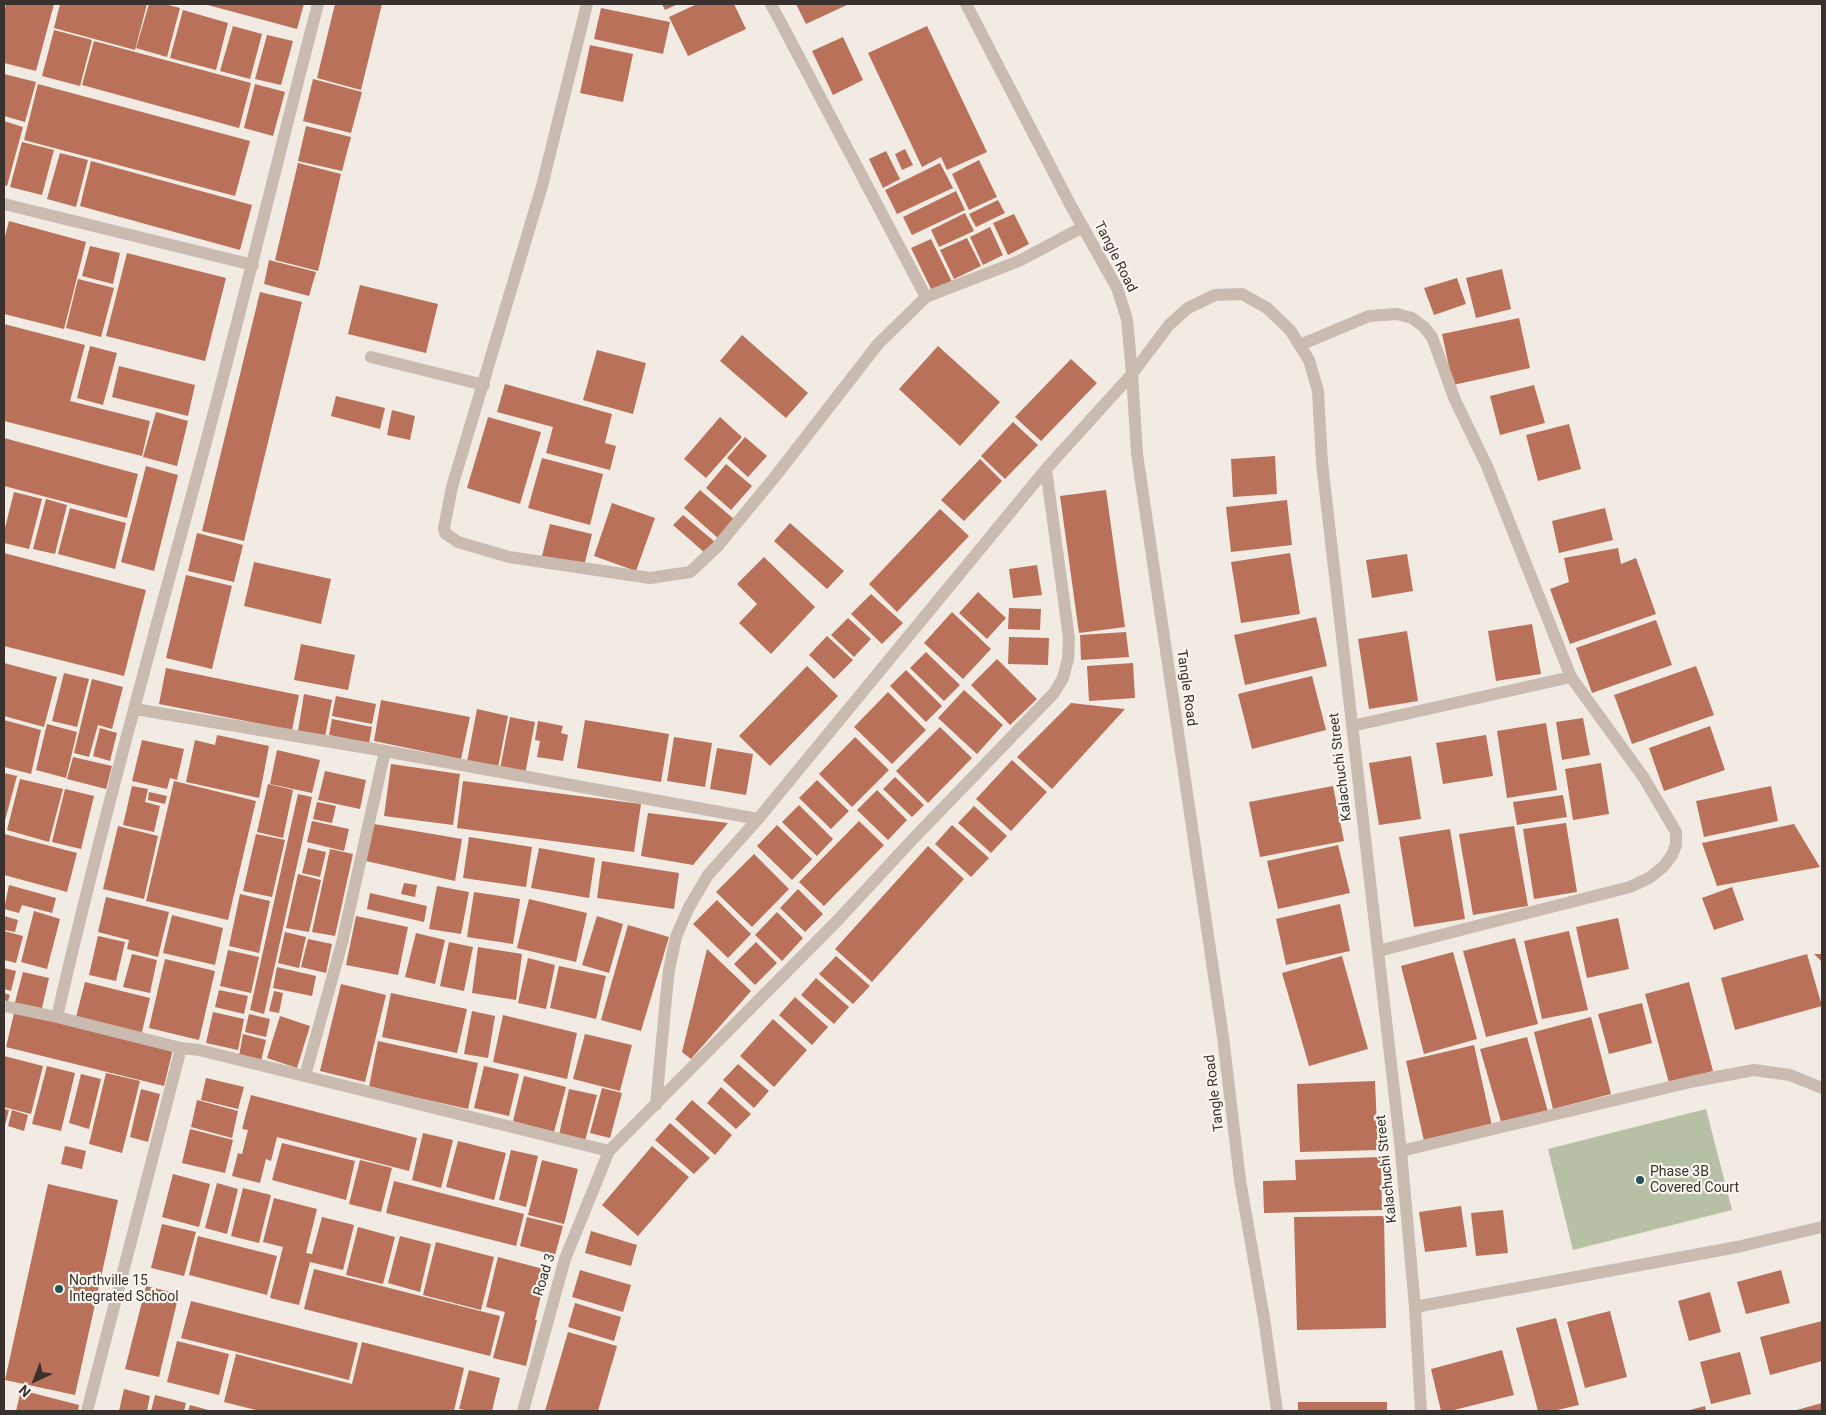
<!DOCTYPE html>
<html>
<head>
<meta charset="utf-8">
<style>
	body { margin:0 }
	#map { position:relative; width:1826px; height:1415px; overflow:hidden; background:#f2ebe3; font-family:Roboto,sans-serif }
	canvas { display:block }
	.frame { position:absolute; inset:0; border:5px solid #39312d; pointer-events:none }
	.north { position:absolute; left:10px; top:1355px; width:50px; height:50px; -webkit-text-stroke:4px #f9f5ef; paint-order:stroke; rotate:223deg; font-size:14px; font-weight:700; line-height:20px; text-align:center; color:#39312d }
	.north::after { content:''; display:block; margin:auto; width:18px; height:22px; background:#39312d; clip-path:polygon(50% 0,100% 100%,50% 72%,0 100%) }
</style>
</head>
<body>
<div id="map">
<canvas width="1826" height="1415"></canvas>
<div class="frame"></div>
<div class="north">N</div>
</div>
<script>
const ctx = document.querySelector('canvas').getContext('2d');
ctx.lineJoin = 'round';
function fillPath(path, color) { ctx.fillStyle = color; ctx.fill(path, 'evenodd'); }
function trace(path, color, width, dash) { ctx.strokeStyle = color; ctx.lineWidth = width; ctx.lineCap = dash ? 'butt' : 'round'; ctx.setLineDash(dash || []); ctx.stroke(path); }
function drawText(font, color, halo, rows, align = 'center') {
  ctx.font = font + ' Roboto,sans-serif'; ctx.lineWidth = 4.5; ctx.setLineDash([]); ctx.textBaseline = 'middle'; ctx.strokeStyle = halo; ctx.fillStyle = color; for (const [text, x, y, turn = 0] of rows) {
    ctx.save(); ctx.translate(x, y); ctx.rotate((+turn || 0) * Math.PI / 180); ctx.textAlign = isNaN(turn) ? turn : align; if (halo) ctx.strokeText(text, 0, 0); ctx.fillText(text, 0, 0); ctx.restore();
  }
}
fillPath(new Path2D(`
	M1706,1109L1732,1210L1573,1250L1548,1149Z`), '#b6c0a4');
fillPath(new Path2D(`
	M6,4H54L36,71L4,63V13Z
	M60,4H147L135,50L54,28Z
	M149,4H165L180,8L167,57L136,48Z
	M204,4H304L297,29Z
	M335,4H382L361,90L317,78Z
	M662,4H678L665,10Z
	M697,4H734L746,29L688,56L669,17Z
	M796,4H849L806,24Z
	M601,8L670,22L663,54L594,39Z
	M183,10L228,23L216,70L170,58Z
	M233,26L262,34L250,79L220,71Z
	M927,26L987,152L947,170L941,157L922,167L868,53Z
	M54,30L92,40L80,86L42,76Z
	M267,35L293,41L281,85L255,79Z
	M843,37L863,80L833,95L812,51Z
	M94,41L251,83L239,128L82,85Z
	M590,45L633,54L623,102L580,93Z
	M4,74L36,82L25,122L4,116Z
	M313,79L362,92L351,133L303,121Z
	M38,84L250,141L235,196L24,140Z
	M255,84L285,92L273,136L244,128Z
	M4,121L23,127L7,186L4,185Z
	M306,126L351,137L342,171L298,161Z
	M22,142L54,150L42,195L10,187Z
	M905,149L913,165L902,170L895,154Z
	M886,151L900,179L883,188L869,159Z
	M60,153L88,160L76,207L47,199Z
	M979,160L997,197L969,210L952,174Z
	M91,161L252,205L240,250L80,206Z
	M298,163L341,174L318,271L275,260Z
	M940,163L953,188L897,214L885,190Z
	M956,191L965,210L912,235L903,217Z
	M998,200L1005,213L976,227L969,214Z
	M965,213L974,231L939,247L931,230Z
	M1014,214L1029,244L1008,255L993,223Z
	M9,221L86,242L64,329L4,314V240Z
	M990,227L1003,255L983,265L970,237Z
	M967,238L981,266L954,279L940,250Z
	M931,239L952,282L932,291L911,248Z
	M90,246L120,253L113,284L82,276Z
	M127,253L226,278L205,361L106,336Z
	M269,260L316,272L309,296L264,284Z
	M1502,269L1511,309L1476,318L1466,278Z
	M1457,278L1466,304L1434,315L1424,288Z
	M78,279L114,288L101,337L66,328Z
	M360,285L438,304L426,353L348,334Z
	M260,292L302,302L244,541L202,531Z
	M1519,318L1530,368L1453,385L1442,334Z
	M4,324L85,345L70,401L150,421L142,456L4,421Z
	M742,335L808,393L786,418L720,361Z
	M90,346L117,353L103,405L77,398Z
	M938,346L1000,402L960,446L899,389Z
	M597,350L646,363L633,414L583,400Z
	M1071,359L1097,383L1041,441L1015,417Z
	M119,366L195,385L188,416L112,397Z
	M505,384L612,414L605,443L616,446L610,470L546,453L553,427L497,412Z
	M1534,385L1545,423L1500,435L1490,396Z
	M336,396L385,408L380,429L331,416Z
	M392,410L415,416L410,440L387,435Z
	M156,412L188,421L177,466L143,457Z
	M488,417L541,432L520,504L467,488Z
	M720,417L742,437L706,478L684,459Z
	M1013,422L1038,445L1005,479L981,456Z
	M1569,424L1581,469L1538,481L1526,435Z
	M745,437L767,456L748,477L727,458Z
	M4,438L138,474L127,518L4,486Z
	M1275,456L1277,494L1233,497L1231,459Z
	M542,458L603,474L590,525L528,508Z
	M980,459L1002,481L964,521L941,500Z
	M726,464L752,486L731,510L706,488Z
	M146,466L178,475L154,571L121,562Z
	M700,490L735,520L719,539L684,508Z
	M1106,490L1125,627L1079,633L1060,496Z
	M14,492L42,499L29,549L4,543V532Z
	M46,499L67,505L55,554L33,549Z
	M1287,500L1292,545L1231,552L1226,507Z
	M612,503L655,518L636,571L594,556Z
	M70,508L126,523L115,569L58,554Z
	M1605,508L1613,540L1559,553L1552,521Z
	M940,509L969,536L897,612L869,584Z
	M683,515L715,542L705,553L673,525Z
	M790,523L844,571L827,589L774,541Z
	M550,524L592,534L584,566L542,556Z
	M197,533L243,545L234,582L188,571Z
	M1618,548L1621,564L1636,558L1656,614L1570,644L1550,589L1569,582L1564,558Z
	M4,553L146,590L124,676L4,646Z
	M1290,553L1300,614L1241,623L1231,562Z
	M1407,554L1413,591L1372,598L1366,560Z
	M764,557L815,607L771,654L739,623L757,604L737,584Z
	M254,562L331,579L321,624L244,606Z
	M1037,565L1042,595L1013,598L1009,569Z
	M186,575L232,586L212,669L166,658Z
	M978,592L1006,618L987,639L959,613Z
	M871,594L903,623L882,644L851,614Z
	M1009,608L1041,609L1040,630L1008,629Z
	M952,612L991,649L963,679L924,643Z
	M1316,617L1327,666L1245,685L1234,635Z
	M848,618L871,639L854,657L831,635Z
	M1656,620L1672,665L1592,693L1576,648Z
	M1532,624L1541,674L1496,681L1488,631Z
	M1407,631L1418,701L1369,709L1358,639Z
	M1126,632L1129,657L1081,660L1080,635Z
	M827,636L853,660L834,679L809,655Z
	M1009,637L1049,638L1048,665L1008,664Z
	M301,644L355,655L348,690L294,680Z
	M926,652L960,685L944,701L910,668Z
	M997,659L1037,699L1010,725L971,685Z
	M4,663L57,677L44,727L4,716Z
	M1133,663L1135,698L1089,701L1087,666Z
	M807,666L838,696L770,766L739,736Z
	M1696,666L1714,715L1632,744L1614,695Z
	M166,668L299,695L292,730L159,704Z
	M906,670L942,706L926,722L890,686Z
	M64,673L89,679L77,727L52,721Z
	M1312,676L1326,730L1252,749L1238,694Z
	M92,679L123,687L112,729L98,725L89,757L74,753Z
	M964,690L1003,725L977,754L938,718Z
	M888,692L926,730L892,764L854,727Z
	M304,694L332,700L325,737L298,731Z
	M336,696L376,704L372,724L332,716Z
	M381,700L470,717L461,759L374,741Z
	M1071,703L1125,709L1052,789L1017,757Z
	M477,709L508,716L498,768L467,762Z
	M510,717L535,722L525,774L500,769Z
	M1583,718L1590,755L1562,760L1556,722Z
	M332,719L372,727L369,743L329,735Z
	M4,720L41,730L31,774L4,767Z
	M585,720L669,734L661,782L577,768Z
	M538,721L563,726L561,733L568,735L563,761L537,757L540,741L535,740Z
	M1546,723L1557,790L1507,798L1497,731Z
	M47,724L77,732L66,778L36,770Z
	M1710,726L1725,770L1664,791L1649,748Z
	M940,727L972,758L928,803L896,771Z
	M100,728L117,733L110,761L93,756Z
	M217,735L269,746L259,798L186,782L195,740L215,745Z
	M1486,735L1493,776L1443,784L1436,743Z
	M674,737L712,743L705,787L667,781Z
	M855,737L889,770L852,807L819,774Z
	M142,740L184,749L177,780L170,778L167,789L132,781Z
	M717,748L753,754L746,795L710,789Z
	M277,750L320,760L312,793L270,784Z
	M1411,756L1421,819L1379,825L1369,763Z
	M73,757L112,766L106,789L67,779Z
	M1012,760L1047,792L1011,831L976,799Z
	M1601,763L1609,814L1573,820L1565,769Z
	M391,764L460,774L453,825L384,816Z
	M325,771L366,780L360,809L318,800Z
	M4,773L17,776L4,824Z
	M895,777L924,805L912,817L883,789Z
	M20,779L63,789L49,842L7,830Z
	M817,780L849,811L831,829L799,798Z
	M174,781L256,801L228,920L146,901Z
	M463,781L641,804L634,852L457,828Z
	M268,784L293,790L283,838L257,832Z
	M132,786L148,789L145,802L160,806L154,832L123,825Z
	M1333,786L1344,841L1260,857L1249,802Z
	M1771,786L1778,821L1704,837L1696,801Z
	M65,789L94,796L81,849L52,842Z
	M877,790L907,820L888,840L857,810Z
	M149,792L167,796L165,804L148,800Z
	M298,794L312,797L264,1014L250,1010Z
	M1563,795L1567,817L1517,825L1513,802Z
	M317,802L336,806L332,823L313,819Z
	M799,805L833,839L817,856L782,822Z
	M974,806L1007,836L991,853L958,823Z
	M648,813L728,823L693,865L641,856Z
	M312,821L349,829L344,851L307,842Z
	M859,821L884,845L824,906L799,882Z
	M1566,823L1577,892L1534,899L1523,829Z
	M374,824L462,839L455,881L366,861Z
	M1794,824L1820,867L1717,886L1702,843Z
	M777,825L812,859L792,880L757,846Z
	M952,825L989,858L971,877L935,844Z
	M118,826L158,836L144,899L103,889Z
	M1514,826L1528,906L1473,915L1459,834Z
	M1450,829L1465,919L1414,927L1399,837Z
	M4,834L77,853L67,892L4,875Z
	M256,834L285,840L272,897L243,891Z
	M469,837L532,847L526,887L463,878Z
	M1338,845L1350,893L1278,909L1267,861Z
	M928,846L964,879L872,982L835,949Z
	M308,848L326,852L320,877L302,873Z
	M539,848L595,858L589,898L531,888Z
	M330,849L353,854L335,936L312,932Z
	M754,854L789,889L752,927L716,892Z
	M602,861L679,873L674,909L597,898Z
	M298,874L321,880L309,932L286,928Z
	M404,883L417,885L415,897L401,894Z
	M9,885L56,898L52,913L22,905L19,913L4,909Z
	M437,886L469,892L461,934L429,929Z
	M1732,887L1744,920L1714,930L1702,898Z
	M798,889L823,914L805,932L780,908Z
	M474,892L520,899L513,944L467,937Z
	M370,893L427,906L424,922L367,909Z
	M240,894L270,901L259,953L229,946Z
	M106,897L169,912L158,957L127,949L129,940L98,932Z
	M529,899L587,913L576,962L517,948Z
	M717,900L751,934L728,958L693,924Z
	M1340,904L1350,951L1286,965L1276,919Z
	M34,911L60,919L47,969L21,962Z
	M777,912L803,938L782,961L755,935Z
	M172,915L223,928L215,965L163,953Z
	M4,916L18,920L15,932L4,930Z
	M356,916L408,927L398,975L346,965Z
	M597,916L623,924L609,973L582,965Z
	M1618,918L1629,969L1587,978L1576,927Z
	M628,925L669,937L641,1031L601,1020Z
	M4,931L23,936L16,963L4,960Z
	M1569,931L1588,1010L1542,1019L1524,941Z
	M285,932L306,937L299,968L278,963Z
	M416,933L445,940L435,984L405,977Z
	M98,936L125,942L116,981L89,975Z
	M1515,938L1538,1024L1486,1037L1463,951Z
	M308,939L332,944L326,973L301,967Z
	M449,942L473,947L464,991L440,986Z
	M756,942L777,963L755,985L734,964Z
	M478,947L522,954L516,1000L472,993Z
	M707,949L751,991L691,1059L682,1052Z
	M228,950L259,957L251,993L220,986Z
	M1453,952L1477,1039L1424,1054L1401,966Z
	M132,954L157,960L150,993L123,987Z
	M1807,954L1822,1006L1735,1030L1721,978Z
	M1814,954H1822V962Z
	M836,956L870,986L853,1004L819,974Z
	M1342,956L1368,1049L1309,1066L1282,973Z
	M528,958L555,965L546,1009L518,1003Z
	M165,959L215,971L199,1040L149,1028Z
	M559,966L606,976L596,1019L550,1008Z
	M277,967L316,976L312,996L273,988Z
	M4,968L16,971L11,991L4,989Z
	M23,972L49,978L41,1012L14,1006Z
	M816,978L849,1007L834,1024L801,995Z
	M85,982L150,998L141,1036L75,1021Z
	M1689,982L1713,1071L1669,1083L1645,994Z
	M341,984L386,995L365,1082L320,1071Z
	M219,990L248,996L244,1014L215,1007Z
	M274,991L283,993L279,1013L269,1011Z
	M4,993L10,995L7,1004L4,1003Z
	M391,993L467,1009L457,1053L382,1037Z
	M795,997L828,1027L812,1045L779,1015Z
	M1642,1003L1652,1043L1609,1054L1598,1014Z
	M15,1009L173,1049L164,1086L6,1047Z
	M472,1011L495,1016L488,1058L464,1054Z
	M213,1012L244,1019L238,1050L206,1043Z
	M249,1014L270,1019L266,1037L245,1032Z
	M503,1015L577,1033L567,1079L493,1062Z
	M280,1016L310,1026L297,1068L267,1058Z
	M1591,1017L1611,1094L1553,1109L1534,1032Z
	M773,1019L807,1050L774,1087L740,1056Z
	M243,1034L266,1040L261,1061L239,1056Z
	M585,1034L632,1045L620,1091L573,1079Z
	M1527,1037L1548,1112L1502,1125L1480,1049Z
	M378,1041L478,1063L468,1109L369,1087Z
	M1474,1045L1492,1126L1424,1141L1406,1061Z
	M4,1056L43,1066L31,1114L4,1107Z
	M738,1064L769,1091L754,1108L723,1080Z
	M47,1066L75,1073L61,1131L32,1124Z
	M484,1066L519,1074L509,1116L474,1108Z
	M106,1073L140,1081L122,1153L89,1144Z
	M81,1074L101,1079L89,1129L69,1123Z
	M524,1076L566,1087L554,1132L513,1121Z
	M206,1078L244,1087L238,1109L201,1100Z
	M1375,1081L1378,1150L1300,1152L1297,1084Z
	M721,1087L751,1114L736,1129L707,1103Z
	M602,1088L622,1093L610,1138L590,1133Z
	M141,1089L160,1094L148,1142L130,1137Z
	M569,1089L597,1095L585,1141L559,1135Z
	M251,1095L417,1138L409,1171L277,1137L271,1161L266,1159L260,1183L232,1176L238,1153L242,1154L248,1130L242,1129Z
	M197,1100L238,1111L232,1138L191,1127Z
	M692,1100L732,1135L715,1155L675,1119Z
	M4,1109L9,1110L5,1125H4Z
	M12,1110L28,1115L24,1131L8,1126Z
	M670,1123L710,1158L694,1174L655,1140Z
	M190,1129L233,1140L225,1173L182,1163Z
	M423,1133L453,1140L441,1188L412,1180Z
	M458,1141L506,1153L494,1200L446,1187Z
	M282,1143L355,1161L346,1200L272,1180Z
	M65,1146L86,1151L82,1169L61,1164Z
	M652,1146L689,1177L638,1236L602,1205Z
	M511,1150L538,1156L526,1207L499,1200Z
	M1381,1157L1382,1210L1264,1213L1263,1181L1296,1180L1295,1160Z
	M360,1160L392,1168L381,1212L349,1204Z
	M542,1160L578,1169L564,1224L528,1215Z
	M173,1174L210,1184L199,1227L162,1217Z
	M394,1181L524,1214L516,1246L386,1213Z
	M217,1183L238,1189L227,1234L205,1228Z
	M48,1184L118,1200L75,1395L5,1380Z
	M243,1188L271,1195L259,1243L231,1236Z
	M274,1198L317,1209L306,1253L312,1254L322,1217L354,1225L343,1270L310,1262L299,1305L270,1298L283,1247L263,1242Z
	M1461,1206L1467,1247L1425,1252L1419,1212Z
	M1503,1210L1508,1253L1476,1256L1471,1213Z
	M1384,1216L1386,1328L1297,1330L1294,1217Z
	M527,1217L563,1226L555,1255L520,1246Z
	M162,1224L196,1232L184,1276L151,1268Z
	M358,1227L395,1237L383,1284L346,1275Z
	M591,1231L637,1245L631,1266L585,1253Z
	M198,1236L277,1256L267,1295L189,1275Z
	M400,1236L431,1244L420,1292L388,1283Z
	M436,1242L494,1257L481,1310L423,1295Z
	M498,1257L547,1270L535,1320H537L526,1366L493,1358L505,1312L486,1307Z
	M314,1269L500,1316L490,1356L304,1309Z
	M580,1270L631,1285L623,1312L572,1297Z
	M1781,1270L1790,1303L1746,1314L1737,1282Z
	M146,1286L179,1294L159,1377L125,1369Z
	M1710,1292L1721,1332L1689,1341L1678,1301Z
	M191,1301L358,1343L349,1380L181,1338Z
	M575,1303L621,1317L614,1341L568,1327Z
	M1610,1311L1627,1377L1585,1388L1567,1322Z
	M1556,1318L1579,1405L1553,1411H1538L1516,1328Z
	M1822,1321V1361L1770,1375L1760,1337Z
	M568,1332L617,1346L598,1411H545Z
	M177,1341L229,1354L219,1395L167,1382Z
	M362,1342L464,1368L454,1411H260L224,1402L236,1354L352,1384Z
	M1502,1350L1514,1395L1450,1411H1441L1431,1369Z
	M1740,1352L1751,1394L1711,1404L1700,1362Z
	M469,1370L500,1378L492,1411H470L459,1409Z
	M124,1389L150,1396L147,1411H119Z
	M21,1390L79,1405L78,1411H16Z
	M155,1395L186,1403L184,1411H151Z
	M1298,1402H1387V1411H1298Z
	M1822,1403V1411H1793Z
	M190,1405L212,1411H188Z
	M1705,1406L1706,1411H1686Z`), '#b97159');
trace(new Path2D(`
	M371,357L484,385`), '#c9bbaf', 12);
trace(new Path2D(`
	M587,4L542,186L452,487L444,528L445,533L458,542L509,557L650,578L690,572L717,547L774,478L878,344L926,297L1019,261L1083,227
	M771,4L926,297
	M4,204L253,265
	M1300,345L1369,316L1397,314L1412,318L1424,327L1432,337L1455,400L1487,466L1571,677L1644,778L1676,832V845L1672,855L1664,866L1649,878L1630,887L1378,951
	M135,709L385,751L758,819
	M1352,726L1571,677
	M4,1006L57,1017L181,1048L199,1050L609,1151
	M57,1017C99,834 149,653 198,472C240,317 277,160 318,4
	M305,1076L342,943L385,751
	M656,1105L666,998L669,970L676,937L688,909L708,875L758,819L1046,469L1132,374L1169,325L1188,308L1215,295L1242,294L1267,308L1290,330L1309,360L1318,391L1322,463L1401,1151L1415,1307L1421,1411
	M1401,1151L1695,1081L1754,1070L1790,1075L1822,1088
	M1415,1307L1737,1247L1822,1227
	M87,1411L181,1048
	M523,1411L565,1259L609,1151L838,920L913,839L1054,693L1063,678L1068,659L1069,638L1046,469`), '#c9bbaf', 12);
trace(new Path2D(`
	M966,4L1071,206L1117,288L1127,319L1132,374L1137,454L1223,1037L1240,1180L1264,1318L1277,1411`), '#c9bbaf', 12);
for (const [x, y, r, color] of [
	[1640,1180,5,"#265356"],
	[59,1289,5,"#265356"]
]) { const dot = new Path2D(); dot.arc(x, y, r, 0, 2 * Math.PI); ctx.fillStyle = color; ctx.fill(dot); trace(dot, '#f9f5ef', 2); }
drawText('14px', '#39312d', '#f9f5ef', [
	["Tangle Road",1115,257,63],
	["Tangle Road",1186,688,82],
	["Kalachuchi Street",1341,767,-97],
	["Tangle Road",1215,1093,-97],
	["Kalachuchi Street",1387,1169,-96],
	["Road 3",545,1275,-73]
]);
drawText('14px', '#39312d', '#f9f5ef', [
	["Phase 3B",1650,1172],
	["Covered Court",1650,1188],
	["Northville 15",69,1281],
	["Integrated School",69,1297]
], 'left');
</script>
</body>
</html>
